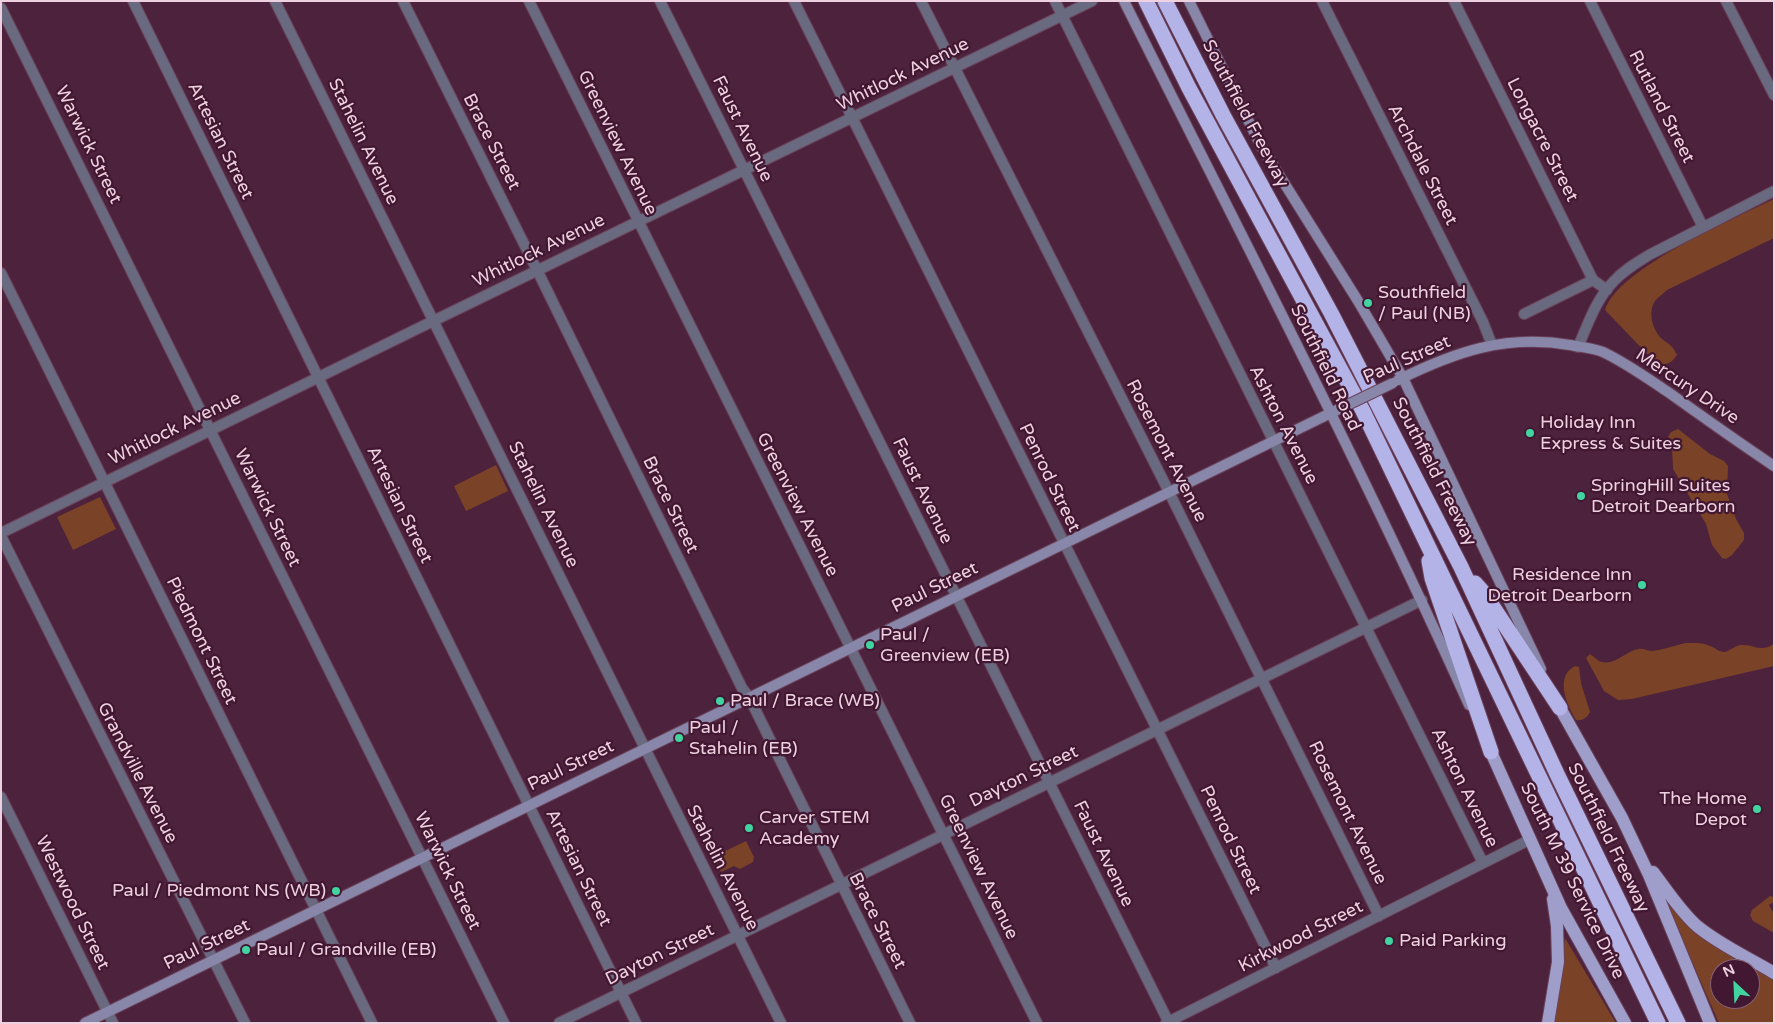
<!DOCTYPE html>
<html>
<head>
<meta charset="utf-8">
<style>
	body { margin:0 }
	#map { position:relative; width:1775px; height:1024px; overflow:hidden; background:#4d223c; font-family:"Varela Round",sans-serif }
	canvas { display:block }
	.frame { position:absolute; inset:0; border:2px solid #eed1e0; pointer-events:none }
	.north { position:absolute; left:1710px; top:959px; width:50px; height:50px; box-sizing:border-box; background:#421731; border:1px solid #876177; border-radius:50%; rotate:335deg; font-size:14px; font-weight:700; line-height:20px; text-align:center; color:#eed1e0 }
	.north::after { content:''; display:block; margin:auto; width:18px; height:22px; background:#41d4a1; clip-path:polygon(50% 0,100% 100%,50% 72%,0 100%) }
</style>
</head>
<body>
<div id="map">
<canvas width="1775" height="1024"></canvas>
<div class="frame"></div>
<div class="north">N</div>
</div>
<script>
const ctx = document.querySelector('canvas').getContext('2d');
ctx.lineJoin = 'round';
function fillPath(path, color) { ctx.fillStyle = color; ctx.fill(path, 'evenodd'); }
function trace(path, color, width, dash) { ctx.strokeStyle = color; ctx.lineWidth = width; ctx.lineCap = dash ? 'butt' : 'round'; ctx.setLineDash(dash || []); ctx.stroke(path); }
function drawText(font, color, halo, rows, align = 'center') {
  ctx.font = font + ' "Varela Round",sans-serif'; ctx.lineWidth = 4.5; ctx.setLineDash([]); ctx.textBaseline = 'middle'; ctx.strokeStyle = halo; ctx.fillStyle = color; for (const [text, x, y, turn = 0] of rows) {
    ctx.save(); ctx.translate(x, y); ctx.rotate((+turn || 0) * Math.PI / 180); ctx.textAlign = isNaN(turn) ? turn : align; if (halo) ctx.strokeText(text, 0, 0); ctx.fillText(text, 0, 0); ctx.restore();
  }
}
fillPath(new Path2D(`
	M1774,199V238L1667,290C1664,293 1658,297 1655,301C1648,311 1652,329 1661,338C1669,345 1672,344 1677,355C1670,365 1664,367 1653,360L1605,310C1618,268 1734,219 1774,199Z
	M1678,429L1710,454L1724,461L1728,466L1727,494L1736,519L1744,533V540L1732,555L1726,559L1722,558L1712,545L1706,524L1673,469L1672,445L1668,437L1671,432Z
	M496,465L508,491L466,511L454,486Z
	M100,497L116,529L73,550L57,517Z
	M1685,643C1692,643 1703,642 1710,646C1716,648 1718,652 1725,652C1731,650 1734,646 1741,645C1755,644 1759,653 1774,644V666L1632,699L1618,700L1604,691L1586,658L1590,654C1593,656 1596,659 1599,661C1614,668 1626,650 1639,649C1643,648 1647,651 1651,651C1663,650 1673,646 1685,643Z
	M1575,666L1579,667L1581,683L1590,712C1587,718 1582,721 1576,720C1567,705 1554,677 1575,666Z
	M746,841L754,857L753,862L740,869L734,866L721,872L713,857Z
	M1770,896L1774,897V902L1769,905L1774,914V933L1753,921L1750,915L1752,910Z
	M1667,898L1774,976V1023H1719L1665,900ZM1720,969H1750V999H1720Z
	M1565,938L1616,1023H1553Z`), '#7a4227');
const street = new Path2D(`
	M133,1L636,1023
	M275,1L781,1023
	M403,1L541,278L742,688L749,697L910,1023
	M529,1L1037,1023
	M660,1L1169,1023
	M794,1L1276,968
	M921,1L1164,482L1379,916
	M1055,1L1483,863
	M1322,1L1483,322L1492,345
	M1454,1L1593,280L1607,290
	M1590,1L1703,227
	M1726,1L1774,95
	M1,8L504,1023
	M1,273L372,1023
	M1524,314L1593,280
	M1578,347C1588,324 1596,299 1614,281C1624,270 1636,263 1649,255L1774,191
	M1,533L427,324L1092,1
	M1,536L245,1023
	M1,797L113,1023
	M559,1023L1422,600
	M1166,1023L1531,839`);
const secondary = new Path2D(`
	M1124,1C1241,235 1362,467 1469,705
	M1189,1L1261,146L1358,301L1403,378L1541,669
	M1398,380C1455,352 1505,334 1570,345C1580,347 1593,348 1603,352C1626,363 1647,378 1668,392C1703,417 1738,442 1774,466
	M85,1023L1339,409`);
const primary = new Path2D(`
	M1560,708L1622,818L1649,875L1710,1023
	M1491,752L1561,908L1625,1023
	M1653,872C1667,890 1680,911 1697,926C1720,945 1749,958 1774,973
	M1548,1023L1558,962L1557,926L1553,899`);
const highway = new Path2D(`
	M1146,1L1189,88L1363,411L1658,1023
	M1165,1L1223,115L1331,313L1461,567L1557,774L1678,1023
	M1429,561L1432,578L1491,752
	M1475,583L1483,592L1560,708`);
trace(street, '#6a425a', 12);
trace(secondary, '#6a425a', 12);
trace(primary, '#6a425a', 14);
trace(highway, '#6a425a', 17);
trace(street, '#69697f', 10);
trace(secondary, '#8887a9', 10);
trace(primary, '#9f9eca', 12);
trace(highway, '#b4b3e8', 15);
const secondaryBridge = new Path2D(`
	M1339,409L1393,383`);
trace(secondaryBridge, '#6a425a', 12, []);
trace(secondaryBridge, '#8887a9', 10);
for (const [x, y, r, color] of [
	[1368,303,5,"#41d4a1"],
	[1530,433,5,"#41d4a1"],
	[1581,496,5,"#41d4a1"],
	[1642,585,5,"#41d4a1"],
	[870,645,5,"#41d4a1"],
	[720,701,5,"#41d4a1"],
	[679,738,5,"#41d4a1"],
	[1757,809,5,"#41d4a1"],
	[749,828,5,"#41d4a1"],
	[336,891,5,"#41d4a1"],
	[1389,941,5,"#41d4a1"],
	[246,950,5,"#41d4a1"]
]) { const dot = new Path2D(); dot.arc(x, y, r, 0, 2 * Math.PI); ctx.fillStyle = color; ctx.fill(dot); trace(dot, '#421731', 2); }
drawText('18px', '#eed1e0', '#421731', [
	["Whitlock Avenue",903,75,-26],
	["Rutland Street",1661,107,63],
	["Southfield Freeway",1245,114,62],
	["Faust Avenue",742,129,64],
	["Longacre Street",1542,140,63],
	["Artesian Street",220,141,64],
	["Stahelin Avenue",363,142,64],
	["Brace Street",491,142,63],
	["Greenview Avenue",617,143,64],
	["Warwick Street",88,145,64],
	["Archdale Street",1422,165,63],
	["Whitlock Avenue",539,251,-26],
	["Paul Street",1407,360,-24],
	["Southfield Road",1325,368,64],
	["Mercury Drive",1687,387,34],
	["Ashton Avenue",1283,425,63],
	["Whitlock Avenue",175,429,-26],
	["Rosemont Avenue",1166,451,63],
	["Southfield Freeway",1434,472,63],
	["Penrod Street",1049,478,64],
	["Faust Avenue",922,491,64],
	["Artesian Street",399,505,64],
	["Stahelin Avenue",543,505,64],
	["Brace Street",670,505,64],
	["Greenview Avenue",797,505,63],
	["Warwick Street",267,508,64],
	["Paul Street",935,588,-26],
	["Piedmont Street",201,641,64],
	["Paul Street",571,766,-26],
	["Grandville Avenue",137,773,63],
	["Dayton Street",1024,777,-26],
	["Ashton Avenue",1464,788,64],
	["Rosemont Avenue",1347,813,64],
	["Southfield Freeway",1608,838,64],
	["Penrod Street",1230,840,64],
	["Faust Avenue",1103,854,64],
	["Greenview Avenue",978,867,64],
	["Artesian Street",578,868,64],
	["Stahelin Avenue",722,868,63],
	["Warwick Street",447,871,64],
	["South M 39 Service Drive",1572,881,64],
	["Westwood Street",72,903,64],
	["Brace Street",877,921,63],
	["Kirkwood Street",1301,937,-27],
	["Paul Street",207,945,-26],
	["Dayton Street",660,955,-26]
]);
drawText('18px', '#eed1e0', '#421731', [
	["Southfield",1378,293],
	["/ Paul (NB)",1378,314],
	["Holiday Inn",1540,423],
	["Express & Suites",1540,444],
	["SpringHill Suites",1591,486],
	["Detroit Dearborn",1591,507],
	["Residence Inn",1632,575,"right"],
	["Detroit Dearborn",1632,596,"right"],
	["Paul /",880,635],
	["Greenview (EB)",880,656],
	["Paul / Brace (WB)",730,701],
	["Paul /",689,728],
	["Stahelin (EB)",689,749],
	["The Home",1747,799,"right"],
	["Depot",1747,820,"right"],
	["Carver STEM",759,818],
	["Academy",759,839],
	["Paul / Piedmont NS (WB)",326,891,"right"],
	["Paid Parking",1399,941],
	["Paul / Grandville (EB)",256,950]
], 'left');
</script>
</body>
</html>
